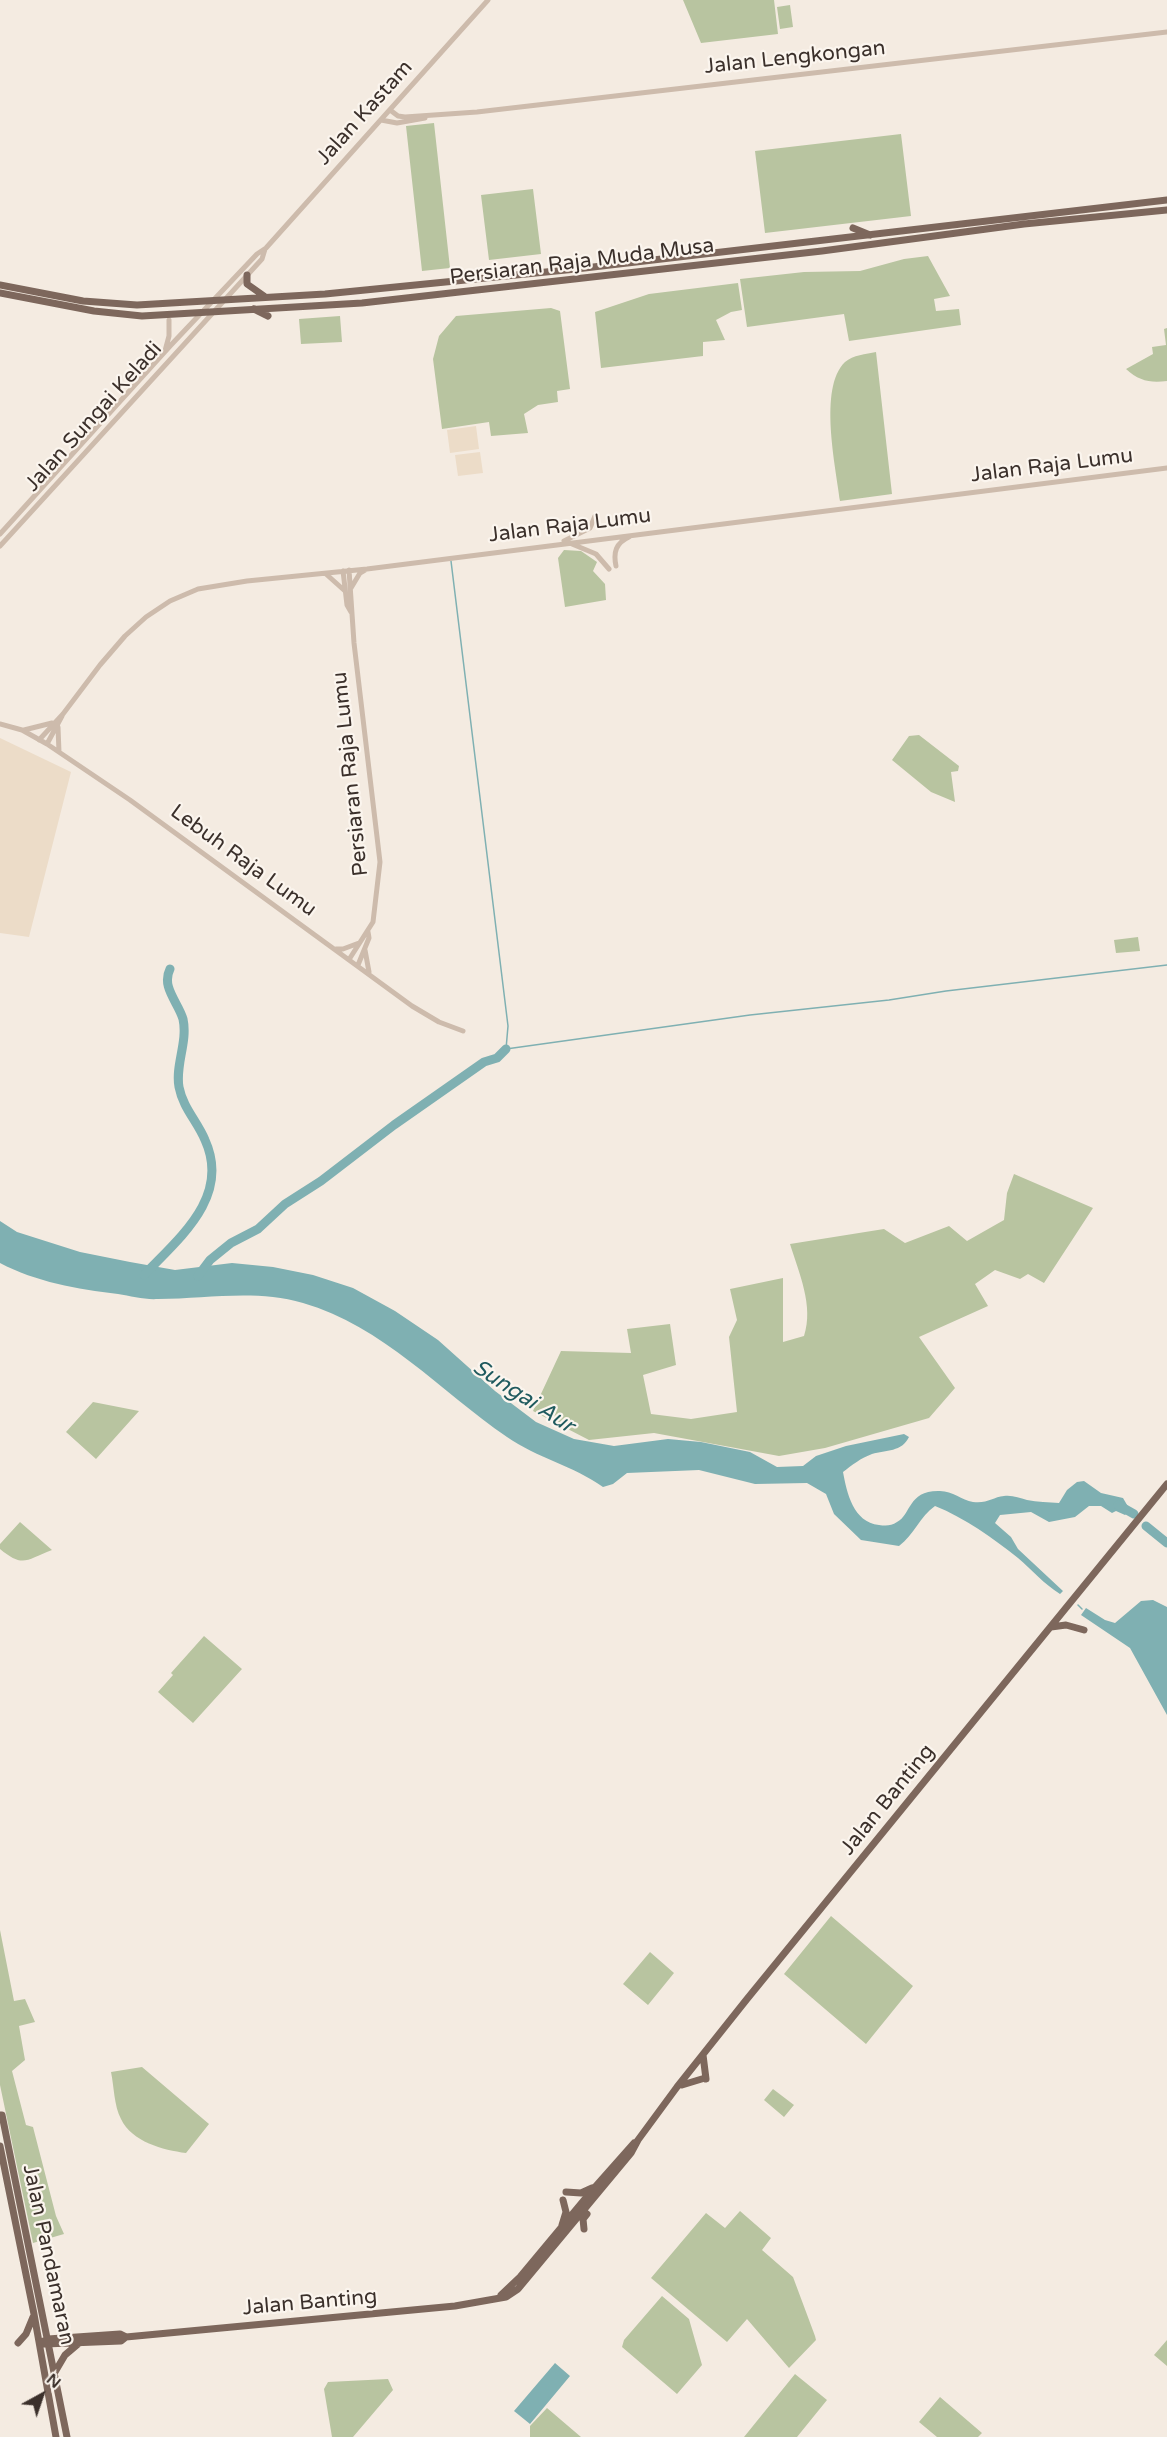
<!DOCTYPE html>
<html>
<head>
<meta charset="utf-8">
<style>
	body { margin:0 }
	#map { position:relative; width:1167px; height:2437px; overflow:hidden; background:#f4ebe1; font-family:"Varela Round",sans-serif }
	canvas { display:block }
	.north { position:absolute; left:12px; top:2365px; width:60px; height:60px; -webkit-text-stroke:4px #fbf5ee; paint-order:stroke; rotate:40deg; font-size:16px; font-weight:700; line-height:24px; text-align:center; color:#3b302b }
	.north::after { content:''; display:block; margin:auto; width:21px; height:27px; background:#3b302b; clip-path:polygon(50% 0,100% 100%,50% 72%,0 100%) }
</style>
</head>
<body>
<div id="map">
<canvas width="1167" height="2437"></canvas>
<div class="north">N</div>
</div>
<script>
const ctx = document.querySelector('canvas').getContext('2d');
ctx.lineJoin = 'round';
function fillPath(path, color) { ctx.fillStyle = color; ctx.fill(path, 'evenodd'); }
function trace(path, color, width, dash) { ctx.strokeStyle = color; ctx.lineWidth = width; ctx.lineCap = dash ? 'butt' : 'round'; ctx.setLineDash(dash || []); ctx.stroke(path); }
function drawText(font, color, halo, rows, align = 'center') {
  ctx.font = font + ' "Varela Round",sans-serif'; ctx.lineWidth = 4.5; ctx.setLineDash([]); ctx.textBaseline = 'middle'; ctx.strokeStyle = halo; ctx.fillStyle = color; for (const [text, x, y, turn = 0] of rows) {
    ctx.save(); ctx.translate(x, y); ctx.rotate((+turn || 0) * Math.PI / 180); ctx.textAlign = isNaN(turn) ? turn : align; if (halo) ctx.strokeText(text, 0, 0); ctx.fillText(text, 0, 0); ctx.restore();
  }
}
fillPath(new Path2D(`
	M683,0H774L778,34L701,43Z
	M790,5L793,27L780,29L777,7Z
	M434,123L450,268L422,271L406,126Z
	M901,134L911,216L765,233L755,151Z
	M533,189L541,254L489,260L481,195Z
	M928,256L950,296L934,299L936,311L959,309L961,325L849,341L844,314L747,327L740,279L804,272L860,271L904,259Z
	M738,283L742,310L731,312L716,320L725,340L703,342V356L601,368L595,312L649,294Z
	M551,308L560,311L570,389L557,391L558,402L538,405L524,414L528,433L491,436L489,422L442,429L433,359L439,336L456,316Z
	M340,316L342,342L301,344L299,319Z
	M1167,328V381C1150,383 1139,381 1126,369L1153,354L1152,347L1166,345L1164,329Z
	M876,352L892,494L840,501C836,467 818,388 845,362C853,355 866,354 876,352Z
	M564,550L581,551L597,562L593,571L605,584L606,600L565,607L558,558Z
	M919,735L959,766L958,771L951,772L955,802L931,792L892,760L909,736Z
	M1138,937L1140,951L1116,953L1114,940Z
	M1014,1174L1093,1208L1044,1283L1028,1274L1020,1279L995,1270L975,1284L988,1306L919,1337L955,1388L929,1418L825,1448L779,1456L654,1433L589,1440L533,1411L561,1351L631,1353L627,1329L670,1324L676,1365L643,1375L651,1414L691,1419L737,1412L729,1337L737,1320L730,1289L783,1278V1342L804,1336C814,1306 799,1273 790,1244L884,1229L905,1243L949,1226L967,1241L1004,1220L1007,1193Z
	M93,1402L139,1411L96,1459L66,1432Z
	M20,1522L52,1550C26,1560 23,1568 0,1549V1544Z
	M204,1636L242,1669L193,1723L158,1692L173,1675L171,1673Z
	M831,1916L913,1986L866,2044L784,1974Z
	M0,1930L14,2001L25,1999L35,2022L19,2026L25,2060L12,2071L26,2125L33,2127L56,2216L64,2234L33,2243L0,2085Z
	M650,1952L674,1973L648,2005L623,1984Z
	M142,2067L209,2124L186,2153C163,2150 132,2142 121,2119C114,2106 114,2086 111,2072Z
	M773,2089L794,2105L784,2117L764,2100Z
	M740,2211L771,2238L762,2250L793,2277L815,2336L816,2340L789,2368L747,2319L727,2342L651,2278L706,2213L725,2228Z
	M662,2296L689,2319L702,2365L677,2394L622,2347L624,2340Z
	M1167,2340V2366L1154,2355Z
	M795,2374L827,2400L797,2437H744Z
	M388,2379L393,2390L353,2437H332L324,2389L328,2382Z
	M940,2397L982,2433L978,2437H937L919,2422Z
	M547,2408L581,2437H530V2426Z`), '#b8c4a0');
fillPath(new Path2D(`
	M476,426L479,449L450,453L447,430Z
	M480,452L483,473L458,476L455,455Z
	M0,738L71,772L29,937L0,933Z`), '#ecdcc8');
fillPath(new Path2D(`
	M0,1221L17,1232L80,1252L130,1262L175,1270L232,1263L273,1267L313,1275L353,1288L395,1311L438,1340L495,1391L536,1422L574,1439L614,1446L668,1439L701,1442L750,1452L777,1467L803,1466L816,1456L846,1446L904,1434L909,1437C902,1452 886,1450 872,1454C861,1458 852,1465 843,1472C847,1493 853,1522 879,1525C886,1526 891,1526 897,1522C911,1515 908,1491 938,1491C952,1490 961,1500 973,1502C987,1504 993,1497 1004,1496C1013,1495 1019,1498 1027,1500C1037,1502 1049,1502 1059,1503L1067,1490L1077,1482L1084,1481L1101,1493L1123,1498L1130,1510L1125,1515L1116,1511L1112,1513L1101,1506H1089L1075,1517L1049,1522L1031,1512L1000,1515L995,1523L1011,1537L1018,1549L1063,1591L1060,1594C1044,1584 1032,1570 1018,1558C993,1538 965,1518 935,1506C920,1516 914,1535 899,1546L861,1540L834,1514L826,1494L807,1483L755,1484L699,1470L627,1473L613,1484L603,1487C574,1466 537,1458 507,1437C440,1391 383,1326 303,1303C254,1289 207,1299 158,1299C145,1300 131,1296 118,1294C77,1289 36,1282 0,1263Z
	M1153,1600L1167,1607V1715L1130,1648L1081,1615L1086,1608L1105,1620L1115,1623L1141,1601Z
	M555,2363L570,2376L530,2424L514,2411Z`), '#7fb0b2');
trace(new Path2D(`
	M451,561L508,1026L506,1049L750,1015L889,1000L946,991L1167,965
	M1078,1605L1082,1609`), '#7fb0b2', 1.5);
trace(new Path2D(`
	M144,1275C179,1238 231,1197 205,1140C197,1121 183,1108 179,1087C175,1065 188,1042 183,1019C178,1002 161,987 170,969
	M198,1276L210,1260L231,1243L258,1229L285,1204L321,1181L394,1125L484,1062L497,1058L506,1049
	M1118,1505L1134,1514
	M1146,1526L1167,1543`), '#7fb0b2', 9);
trace(new Path2D(`
	M390,110L398,116L405,117L477,112L1167,32
	M381,120L397,123L425,118
	M165,351L169,336V320
	M0,534L171,345L257,254L266,248L488,0
	M564,541L590,528L595,516
	M572,544L596,554L609,569
	M0,546L262,259L265,249
	M616,566C613,552 616,543 629,537
	M349,570L354,643L380,862L373,922L350,958
	M343,571L347,605L351,612
	M326,574L345,591
	M351,588L360,573L365,570
	M0,724L22,730L47,744L130,800L412,1006L439,1022L463,1031
	M58,727L59,752
	M24,730L52,723
	M39,740L63,714L100,665L125,636L146,617L170,601L198,589L247,581L367,569L1167,468
	M47,744L62,716
	M336,949H343L359,943
	M365,950L369,972
	M358,965L369,938L368,932`), '#cdbbac', 5);
trace(new Path2D(`
	M853,228L870,235
	M247,275V284L264,296
	M0,285L83,301L137,305L325,294L576,269L1167,200
	M0,293L94,311L142,316L362,303L822,251L1024,224L1167,210
	M254,309L268,316
	M1051,1627L1066,1625L1084,1630
	M703,2055L706,2079
	M682,2085L705,2078
	M0,2115H2L67,2437
	M0,2146L34,2314L56,2437
	M566,2192L581,2193L592,2188
	M562,2225L566,2212L563,2200
	M584,2229L583,2219L587,2214
	M501,2295L520,2277L595,2187L634,2143
	M18,2343L26,2334L33,2317
	M40,2343L48,2339L120,2334L126,2337L455,2306L506,2297L518,2289L631,2153L638,2140L677,2087L747,1999L1167,1484
	M45,2344L121,2341L126,2337
	M55,2372L65,2355L78,2344`), '#7d675c', 7);
drawText('21px', '#3b302b', '#fbf5ee', [
	["Jalan Lengkongan",795,58,-6],
	["Jalan Kastam",365,113,-48],
	["Persiaran Raja Muda Musa",582,262,-7],
	["Jalan Sungai Keladi",94,417,-48],
	["Jalan Raja Lumu",1052,466,-7],
	["Jalan Raja Lumu",570,526,-7],
	["Persiaran Raja Lumu",351,774,-96],
	["Lebuh Raja Lumu",243,861,36],
	["Jalan Banting",888,1800,-51],
	["Jalan Pandamaran",48,2255,78],
	["Jalan Banting",310,2303,-5]
]);
drawText('italic 22px', '#1f5a5e', '#fbf5ee', [
	["Sungai Aur",523,1397,33]
]);
</script>
</body>
</html>
